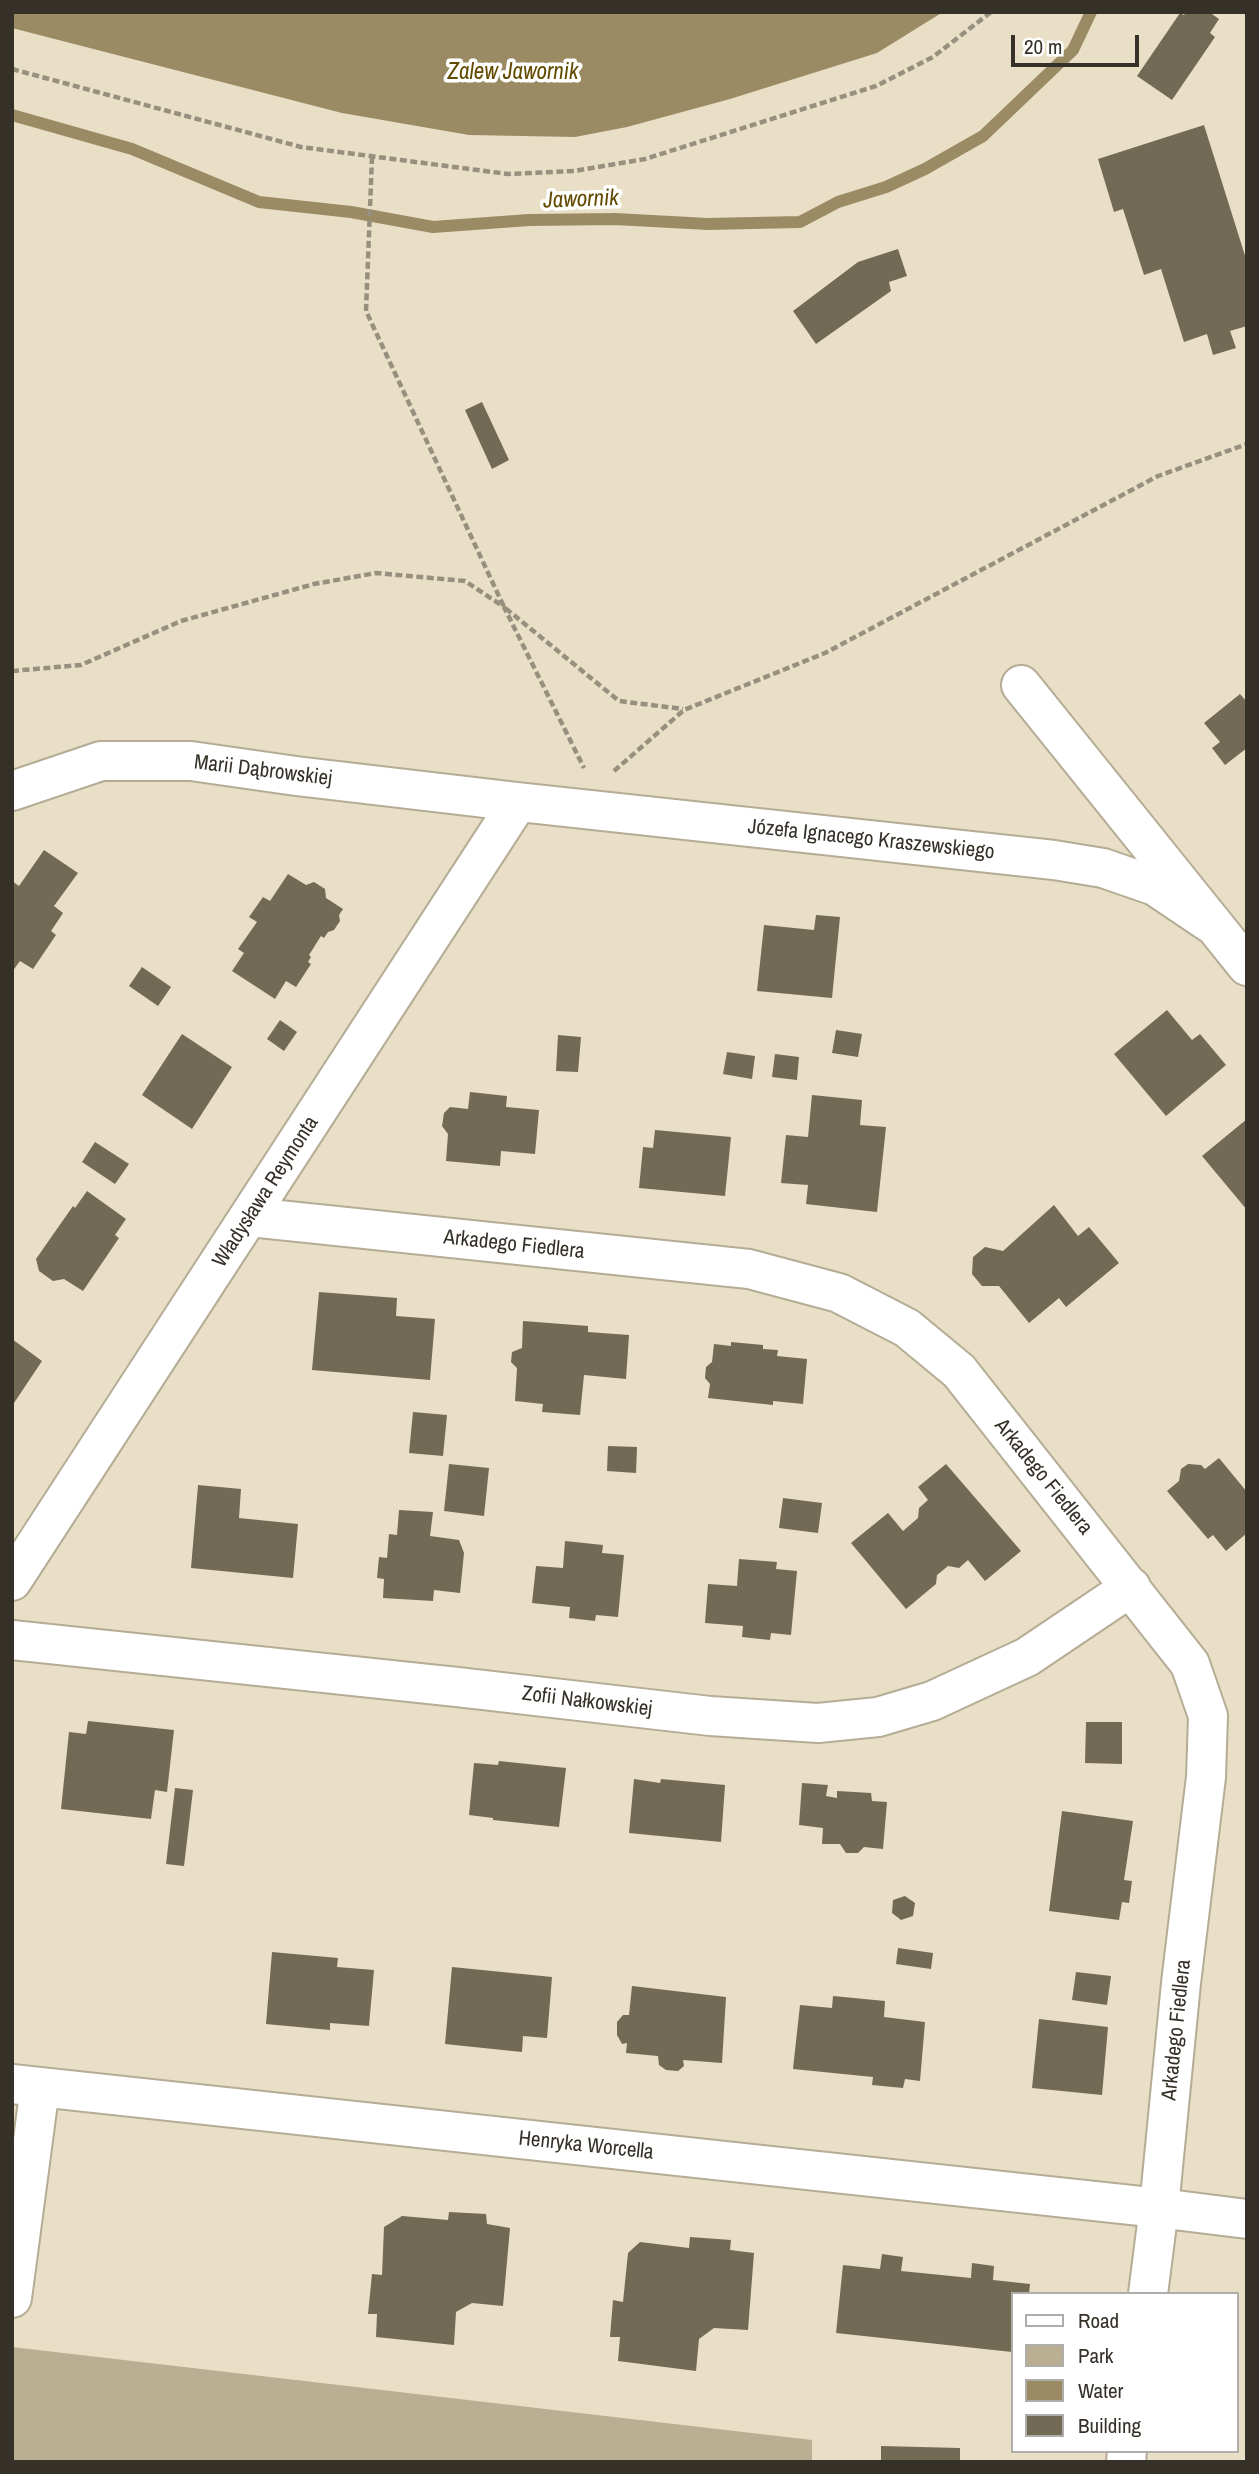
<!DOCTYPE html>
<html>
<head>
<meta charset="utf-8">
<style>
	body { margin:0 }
	#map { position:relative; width:1259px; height:2474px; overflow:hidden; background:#e9dfc7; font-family:"Archivo Narrow",sans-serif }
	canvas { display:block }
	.frame { position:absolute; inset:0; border:14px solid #353128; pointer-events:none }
	.legend { position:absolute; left:1011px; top:2292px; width:228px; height:161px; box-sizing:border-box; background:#fff; border:2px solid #aeada9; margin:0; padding:9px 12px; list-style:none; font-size:21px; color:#353128 }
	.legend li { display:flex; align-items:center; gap:14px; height:35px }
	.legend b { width:35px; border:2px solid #aeada9 }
	.scale { position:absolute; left:1011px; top:35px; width:128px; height:32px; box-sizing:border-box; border:4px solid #353128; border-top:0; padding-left:9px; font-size:21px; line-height:24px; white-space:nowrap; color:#353128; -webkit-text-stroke:5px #fff; paint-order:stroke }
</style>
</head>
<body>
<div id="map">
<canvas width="1259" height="2474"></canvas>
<div class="frame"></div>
<ul class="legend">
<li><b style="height:9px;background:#fff"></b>Road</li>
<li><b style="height:19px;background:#bbaf93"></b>Park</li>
<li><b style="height:19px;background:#9b8b65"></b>Water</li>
<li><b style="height:19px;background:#736a55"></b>Building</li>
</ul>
<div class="scale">20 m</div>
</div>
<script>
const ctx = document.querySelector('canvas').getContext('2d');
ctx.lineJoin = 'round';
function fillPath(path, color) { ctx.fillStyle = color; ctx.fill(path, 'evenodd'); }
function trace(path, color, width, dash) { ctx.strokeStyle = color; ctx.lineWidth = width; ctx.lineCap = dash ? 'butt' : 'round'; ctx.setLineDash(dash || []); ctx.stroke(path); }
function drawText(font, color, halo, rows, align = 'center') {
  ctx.font = font + ' "Archivo Narrow",sans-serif'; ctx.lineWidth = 7; ctx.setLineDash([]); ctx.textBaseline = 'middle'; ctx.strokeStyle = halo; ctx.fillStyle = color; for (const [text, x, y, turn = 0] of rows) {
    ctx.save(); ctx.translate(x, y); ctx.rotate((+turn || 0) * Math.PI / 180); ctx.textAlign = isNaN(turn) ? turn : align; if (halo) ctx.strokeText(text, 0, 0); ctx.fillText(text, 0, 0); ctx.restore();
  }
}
fillPath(new Path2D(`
	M12,2347L812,2440V2462H12Z`), '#bbaf93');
fillPath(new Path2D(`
	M12,12H943L877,53L730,99L627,127L575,137L469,135L342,113L12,28Z`), '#9b8b65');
trace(new Path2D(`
	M12,115L132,149L259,202L351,212L433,227L529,220L615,219L708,224L800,222L838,202L886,187L925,169L983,136L1073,50L1091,12`), '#9b8b65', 12);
fillPath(new Path2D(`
	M1186,12H1209L1219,19L1210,33L1215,37L1172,100L1137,76L1180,13L1184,15Z
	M1204,125L1247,262V326L1230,331L1236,348L1213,355L1207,334L1184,342L1161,269L1144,275L1123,209L1114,212L1098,159Z
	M898,249L907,276L889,282L891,291L816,344L793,311L858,262Z
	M482,402L509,460L492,469L465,410Z
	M1240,694L1247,702V748L1225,765L1212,748L1220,742L1204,723Z
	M44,850L78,873L54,906L63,913L51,931L56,935L33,969L20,961L12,972V881L19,886Z
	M288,874L306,885L314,882L325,889L326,898L343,909L339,915L340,921L334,930L328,932L324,938L321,936L309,955L311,957L308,962L311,964L296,987L286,981L275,999L232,971L244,953L238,949L257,922L249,917L263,897L270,901Z
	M816,915L840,917L832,998L757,991L764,925L814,930Z
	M142,967L171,987L158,1006L129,986Z
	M1167,1010L1192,1040L1200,1034L1226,1065L1166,1116L1114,1054Z
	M280,1020L297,1032L284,1051L267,1039Z
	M836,1030L862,1034L858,1057L832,1053Z
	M182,1034L232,1067L192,1129L142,1095Z
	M558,1035L581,1037L578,1072L556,1071Z
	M727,1052L755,1056L752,1079L723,1074Z
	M775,1054L799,1057L797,1080L772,1077Z
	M470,1092L507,1096L506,1107L539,1110L535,1154L501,1151L500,1166L446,1161L448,1134L442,1126L444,1113L450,1107L468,1109Z
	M812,1095L862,1100L860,1125L886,1127L877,1212L806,1204L808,1185L781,1183L786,1135L808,1137Z
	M1247,1119V1210L1202,1156Z
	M655,1130L731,1137L725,1196L639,1188L643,1147L653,1148Z
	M95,1142L129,1164L115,1184L82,1162Z
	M87,1191L126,1219L115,1235L119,1238L83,1291L64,1279L53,1281L39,1271L36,1259L73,1206L75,1208Z
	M1054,1205L1078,1236L1089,1227L1119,1263L1066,1307L1059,1298L1029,1323L999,1286H982L972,1274L973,1257L985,1247L1003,1251Z
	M319,1292L397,1298L396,1316L435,1319L430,1380L312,1370Z
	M523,1321L588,1326V1332L629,1335L626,1379L584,1375L580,1415L542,1412L543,1404L515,1401L517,1368L511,1362L512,1352L522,1348Z
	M12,1339L42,1361L12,1406Z
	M731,1342L763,1345V1349L778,1350L777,1356L807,1359L803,1404L773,1401V1405L708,1398L710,1384L705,1378L706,1367L712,1362L714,1344L731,1346Z
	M413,1412L447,1415L443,1456L409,1453Z
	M608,1446L637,1447L636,1473L607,1471Z
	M1219,1458L1247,1492V1533L1226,1551L1213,1535L1208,1539L1167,1491L1179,1481L1181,1469L1188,1464L1201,1465L1205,1469Z
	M449,1464L489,1468L484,1516L444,1511Z
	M946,1464L1021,1551L985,1581L968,1560L959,1568L948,1566L937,1575L936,1584L906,1609L851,1543L888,1513L903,1531L918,1518L919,1508L928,1500L918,1487Z
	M198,1485L241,1489L239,1518L298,1524L293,1578L191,1568Z
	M783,1498L822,1503L818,1533L779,1528Z
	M399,1510L433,1512L430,1536L459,1540L464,1553L460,1593L434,1590L433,1601L383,1598L384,1579L377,1578L379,1557L387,1558L389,1534L397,1535Z
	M565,1541L603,1545L602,1553L624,1555L618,1617L596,1615L595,1621L569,1618L570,1607L532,1603L536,1566L563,1568Z
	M739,1559L777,1562L776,1569L797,1571L791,1635L771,1633L770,1640L742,1637L743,1626L705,1623L708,1584L737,1586Z
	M88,1721L174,1730L167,1792L155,1790L151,1819L61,1809L69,1732L86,1734Z
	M1086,1722H1122V1764L1085,1763Z
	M499,1761L566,1768L559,1827L493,1820V1818L469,1815L474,1763L498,1765Z
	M634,1779L660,1783L661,1779L725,1785L721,1842L629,1833Z
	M802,1783L828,1785L826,1796L837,1798V1791L871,1793L872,1801L887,1802L883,1849L864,1847L858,1853H846L840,1844H822L823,1828L799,1825Z
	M175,1788L193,1790L184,1866L166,1864Z
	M1062,1811L1133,1821L1124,1880L1132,1881L1129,1903L1122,1902L1119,1920L1049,1911Z
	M905,1896L915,1903L913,1916L901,1920L892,1913L893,1900Z
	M898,1948L933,1953L931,1969L896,1964Z
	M272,1952L338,1958L337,1967L374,1970L369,2026L330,2023V2030L266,2024Z
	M452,1967L552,1977L547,2038L523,2036L522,2052L445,2044Z
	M1076,1972L1111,1976L1107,2005L1072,2000Z
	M632,1986L726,1997L722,2063L683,2060L684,2066L678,2071L666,2070L659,2065L658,2056L626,2053L627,2043L622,2044L617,2035V2022L623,2015H629Z
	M833,1996L885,2001L884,2017L925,2022L920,2081L905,2079L903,2088L872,2085L873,2077L793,2069L800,2005L832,2008Z
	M1039,2019L1108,2027L1102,2095L1032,2088Z
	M449,2212L486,2214L487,2224L510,2228L503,2306L472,2303L456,2312L454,2345L376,2337L377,2314H368L372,2274L382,2275L384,2227L402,2216L448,2220Z
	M690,2237L731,2240L730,2250L754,2253L748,2330L714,2328L699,2339L696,2371L618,2361L620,2337H610L613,2300L623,2302L628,2253L640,2242L689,2248Z
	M882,2254L903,2257L901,2271L971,2278L972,2263L994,2266L993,2280L1030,2284L1029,2294H1012V2352L836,2333L843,2265L880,2269Z
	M881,2446L960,2448V2462H881Z`), '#736a55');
const minor = new Path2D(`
	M1021,685L1247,966
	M12,791L101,761H191L296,776L518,802L1054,860L1103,868L1155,886L1210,923
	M250,1217L749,1269L839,1293L907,1328L959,1371L1190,1664L1208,1716L1206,1777L1181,1983L1159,2208L1148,2294
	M12,1581L518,802
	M12,1640L457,1687L710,1716L818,1723L878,1717L932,1701L1027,1657L1131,1587
	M12,2084L1159,2208L1247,2219
	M12,2298L40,2087
	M1126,2462L1127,2451`);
trace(minor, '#b5ac95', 42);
trace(new Path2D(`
	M12,69L301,147L508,174L574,171L645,159L876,86L933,57L991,12
	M372,157L366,311L504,607L619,701L683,709
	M12,671L81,665L181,621L314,584L376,573L465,581L504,607L584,768
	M614,771L684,710L825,653L1158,476L1247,444`), '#97907f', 4.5, [7, 3.5]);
trace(minor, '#fff', 38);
drawText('21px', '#353128', '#fff', [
	["Marii Dąbrowskiej",263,771,7],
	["Józefa Ignacego Kraszewskiego",871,840,6],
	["Władysława Reymonta",266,1192,-57],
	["Arkadego Fiedlera",514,1245,6],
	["Arkadego Fiedlera",1043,1477,51],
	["Zofii Nałkowskiej",587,1702,7],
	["Arkadego Fiedlera",1177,2030,-84],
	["Henryka Worcella",586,2146,6]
]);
drawText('italic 23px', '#624b01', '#fff', [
	["Zalew Jawornik",513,73],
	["Jawornik",581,200,-2]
]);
</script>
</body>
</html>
